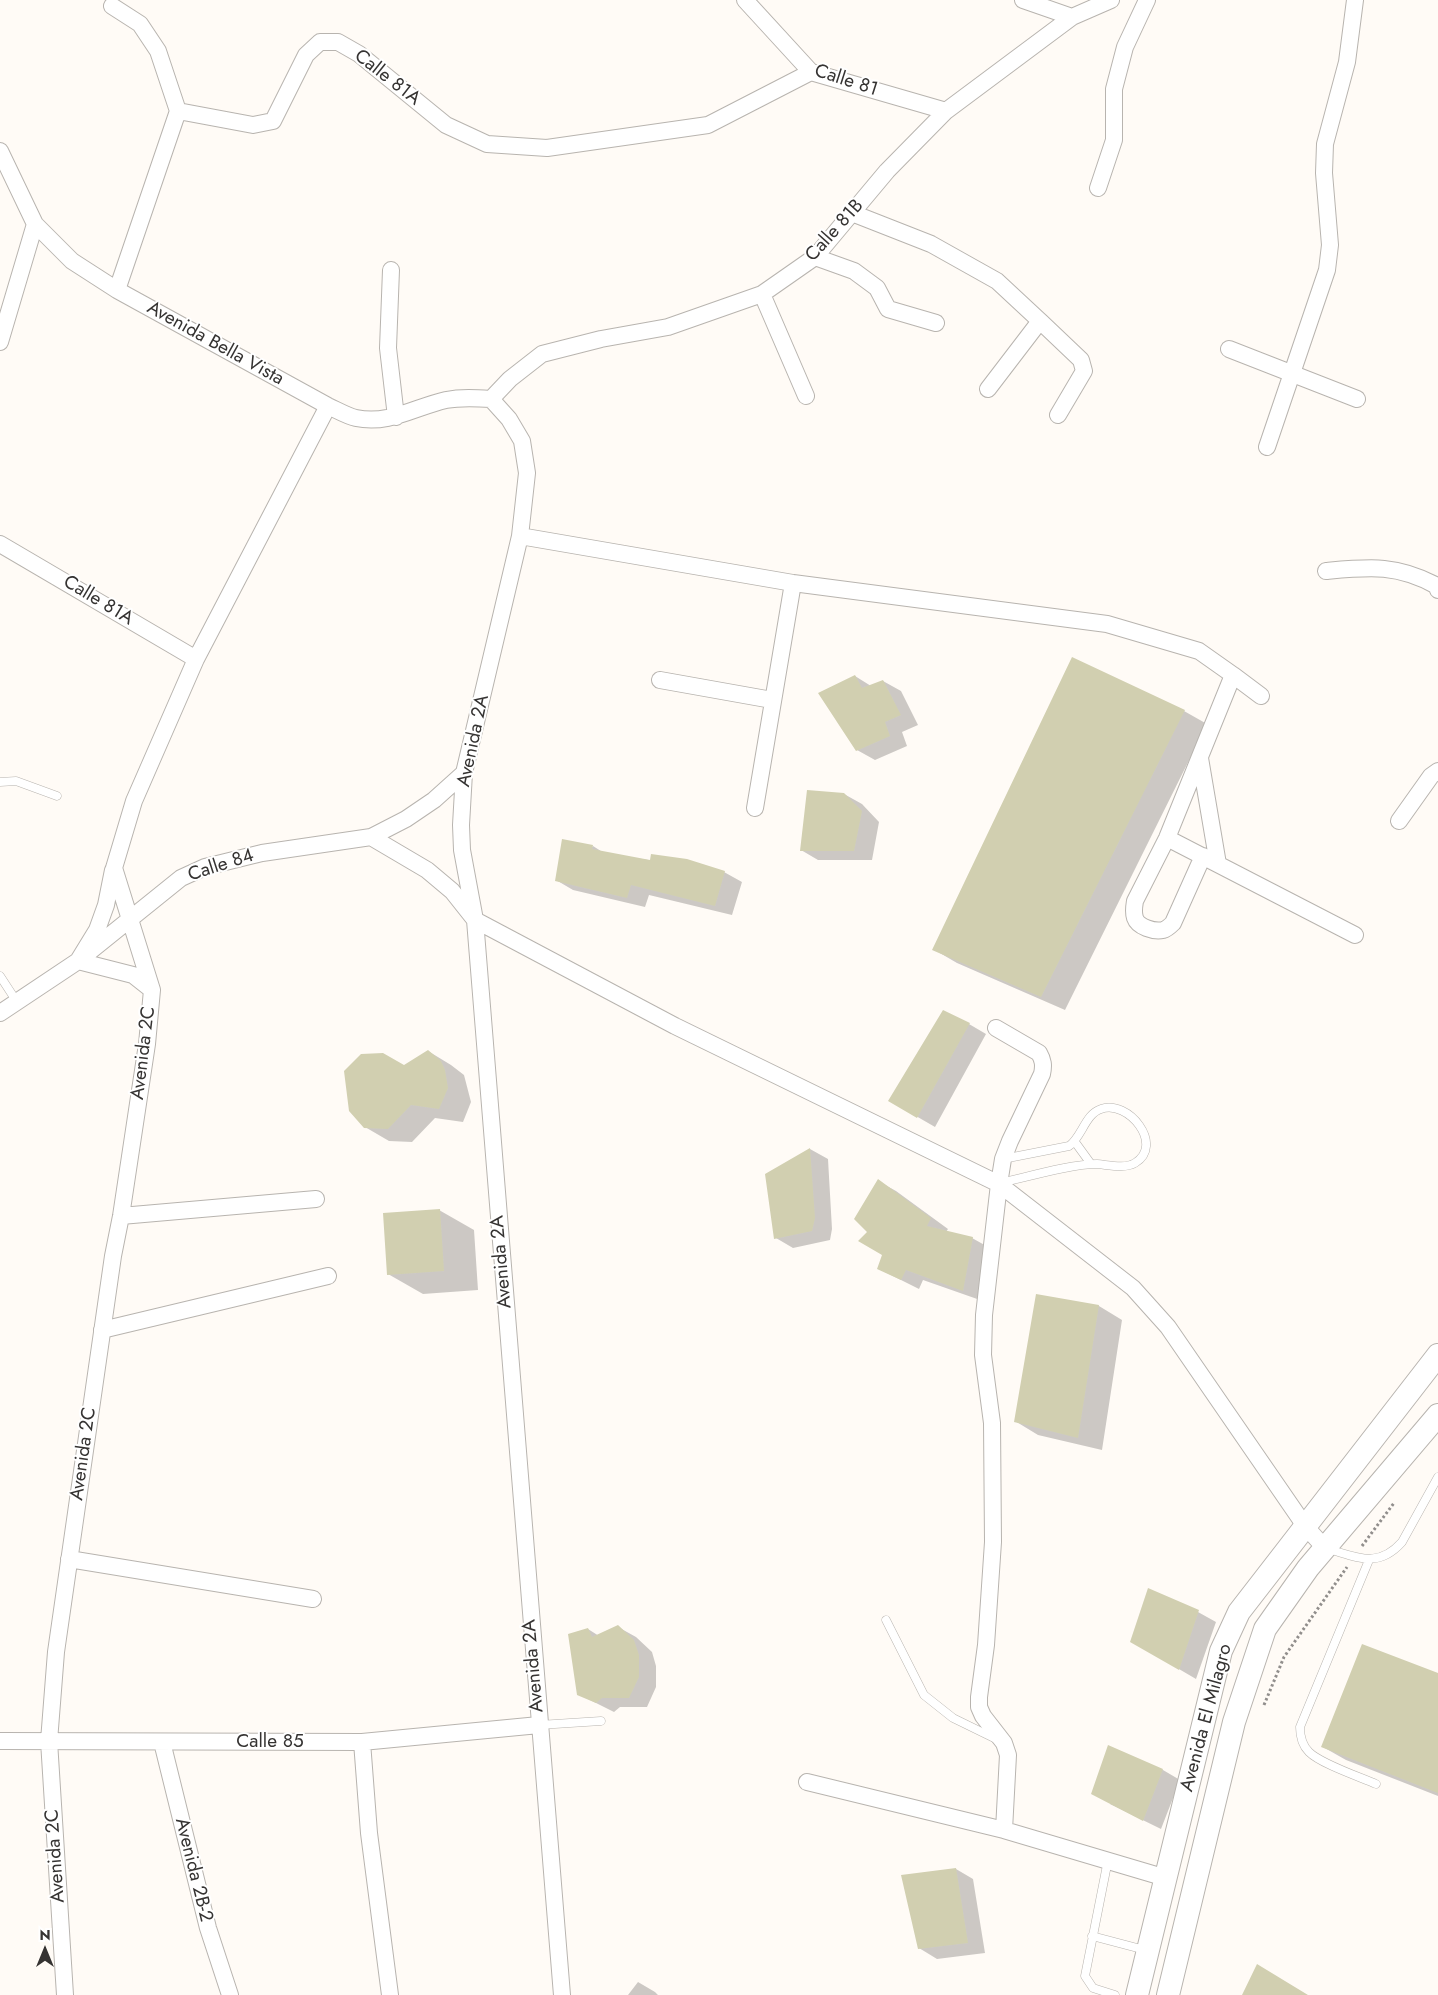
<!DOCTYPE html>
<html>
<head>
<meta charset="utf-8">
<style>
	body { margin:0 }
	#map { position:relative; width:1438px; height:1995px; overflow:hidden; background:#fffbf6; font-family:Jost,sans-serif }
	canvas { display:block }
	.north { position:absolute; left:20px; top:1925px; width:50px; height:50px; -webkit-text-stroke:4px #fff; paint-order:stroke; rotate:0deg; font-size:14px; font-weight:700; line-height:20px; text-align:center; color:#353332 }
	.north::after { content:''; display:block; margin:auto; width:18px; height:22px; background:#353332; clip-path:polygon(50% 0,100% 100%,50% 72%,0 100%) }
</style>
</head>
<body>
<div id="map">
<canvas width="1438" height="1995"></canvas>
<div class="north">N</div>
</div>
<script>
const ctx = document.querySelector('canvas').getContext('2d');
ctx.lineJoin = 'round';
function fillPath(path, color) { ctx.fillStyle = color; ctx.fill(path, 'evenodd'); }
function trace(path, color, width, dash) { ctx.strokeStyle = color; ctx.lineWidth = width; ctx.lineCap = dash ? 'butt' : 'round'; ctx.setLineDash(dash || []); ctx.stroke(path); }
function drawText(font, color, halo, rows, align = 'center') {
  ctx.font = font + ' Jost,sans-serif'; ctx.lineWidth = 4; ctx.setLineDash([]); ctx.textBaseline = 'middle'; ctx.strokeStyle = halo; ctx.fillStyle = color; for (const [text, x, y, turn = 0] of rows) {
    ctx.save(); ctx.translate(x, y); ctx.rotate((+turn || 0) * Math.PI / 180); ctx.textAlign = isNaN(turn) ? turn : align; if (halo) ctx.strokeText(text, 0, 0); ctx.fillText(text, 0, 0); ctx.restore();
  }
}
fillPath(new Path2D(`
	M855,676L871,686L883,681L901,691L918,725L902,732L907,746L875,760L857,750Z
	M1184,711L1207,724L1065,1010L957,963L933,949Z
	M844,794L862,804L879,822L872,860H818L801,850Z
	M593,846L604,853L724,872L742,882L732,915L649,895L645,907L573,890L556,880Z
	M969,1024L986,1034L935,1127L890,1101Z
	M428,1051L451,1065L464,1075L471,1102L463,1122L435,1118L412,1142L389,1141L365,1127Z
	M810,1149L828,1159L832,1229L830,1240L793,1248L776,1238L767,1174Z
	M878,1181L896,1191L948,1229L946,1232L972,1238L990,1248L980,1300L923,1280L919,1289L879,1269L883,1255L869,1232Z
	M439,1210L474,1230L478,1290L423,1294L388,1274Z
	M1037,1295L1099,1306L1122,1320L1102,1450L1038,1435L1015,1421Z
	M1198,1612L1216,1622L1196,1679L1131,1641Z
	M618,1627L636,1637L652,1652L656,1666V1687L647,1707H620L614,1712L578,1694L588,1629L599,1636Z
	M1438,1674V1796L1346,1760L1323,1747Z
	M1108,1747L1163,1770L1180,1780L1161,1829L1110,1804Z
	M956,1869L973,1879L985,1953L937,1959L919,1948Z
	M638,1982L655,1992L658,1995H628Z`), '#0003');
fillPath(new Path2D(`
	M1072,657L1185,710L1041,997L932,950Z
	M855,675L862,688L883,680L901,715L885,722L890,736L856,751L818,693Z
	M807,790L844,793L862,811L854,851H800Z
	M562,839L593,845L592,849L650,860L651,854L687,859L725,871L715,906L631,885L627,898L555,881Z
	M943,1010L970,1023L917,1118L888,1101Z
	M428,1050L441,1061L445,1070L448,1088L439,1109L411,1105L388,1129L364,1128L349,1111L344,1071L361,1054L383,1053L404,1065Z
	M810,1148L815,1218L812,1231L774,1239L765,1174Z
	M878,1179L931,1218L927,1226L973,1237L963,1291L906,1270L901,1280L877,1269L882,1255L858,1241L867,1232L854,1219Z
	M440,1209L444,1271L387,1275L383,1213Z
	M1036,1294L1099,1305L1078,1438L1014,1422Z
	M1148,1588L1199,1610L1179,1670L1130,1642Z
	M618,1625L634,1640L639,1655V1677L629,1698H602L596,1703L577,1695L568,1634L588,1628L592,1637Z
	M1362,1644L1438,1673V1793L1321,1747Z
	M1108,1745L1163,1769L1143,1821L1091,1794Z
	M956,1868L968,1943L918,1949L901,1875Z
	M1257,1964L1308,1995H1242Z`), '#d1cfb0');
const service = new Path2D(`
	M0,782L16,781L57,796
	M0,976L17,1002
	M1075,1142L1091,1164
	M1000,1183C1027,1177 1071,1164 1097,1164C1109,1165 1125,1169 1135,1163C1165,1145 1128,1099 1101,1109C1085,1114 1082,1137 1069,1146L1003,1159
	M1328,1549C1357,1557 1378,1569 1402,1542L1438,1477
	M1369,1560L1300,1727C1300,1737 1302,1745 1309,1752C1321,1764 1360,1777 1376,1784
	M886,1620L924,1695L953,1718L996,1739
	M539,1725L601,1721
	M1108,1860L1085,1976L1093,1988L1115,1995
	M1092,1936L1145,1950`);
const minor = new Path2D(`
	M745,0L811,72L946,111
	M1023,0L1072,17
	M112,6L140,24L158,51L178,111
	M0,151L35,224L72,261L117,290L328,406C337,410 347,416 356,418C389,425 415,407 446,400C461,397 476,398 491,399
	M1098,188L1114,140V89L1125,47L1147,0
	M852,213L931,244L997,281L1040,321L988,389
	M815,257L854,271L877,288L888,309L936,323
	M391,270L388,348L396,417
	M117,290L178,111L253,125L273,121L306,55L320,42H338L359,54L446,125L487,144L547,148L708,125L811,72
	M762,294L806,396
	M1040,321L1081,360L1084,371L1058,415
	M0,342L35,224
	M1229,349L1357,399
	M491,399L509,419L522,441L527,473L520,536L464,773L461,825L462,850L475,920L562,1995
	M491,399L510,379L542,354L601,339L668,327L762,294L815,257L887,171L946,111L1072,17L1111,0
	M1267,447L1327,270L1330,245L1324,173L1325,144L1347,62L1355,0
	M520,536L793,583L1107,624L1199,651L1233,675L1167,838L1135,901C1134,907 1133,912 1135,918C1138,927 1154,932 1163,930C1167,929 1170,926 1173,923L1203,856
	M0,544L196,659
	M1326,571C1370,567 1397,564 1437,586L1438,590
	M1233,675L1261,696
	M660,680L772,700
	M1200,758L1218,864
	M755,808L793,583
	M1399,821L1431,776L1438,771
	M371,837L427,870L452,891L475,920L675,1026L999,1184L1133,1288L1168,1327L1305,1526L1325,1548
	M1167,838L1355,935
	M113,870L106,905L97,930L78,961L133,975L152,990
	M0,1013L78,961L181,878L205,867L262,853L371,837L406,819L434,800L464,773
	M996,1028L1039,1053C1043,1060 1044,1065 1042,1074L1010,1141L1003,1159L999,1184L984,1315L983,1355L992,1423L993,1542L986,1645L979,1697V1707L983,1716L1004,1743L1008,1755L1004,1830
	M121,1216L316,1199
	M102,1330L328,1276
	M69,1559L313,1599
	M0,1741L362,1742L539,1725
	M162,1742L208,1928L230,1995
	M362,1742L369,1833L390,1995
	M807,1782L1004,1830L1166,1878
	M65,1995L49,1741L56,1652L113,1256L121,1216L147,1044L152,990L114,868L134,801L196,659L328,406`);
const secondary = new Path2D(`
	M1137,1995L1221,1651L1239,1612L1438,1355
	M1168,1995L1234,1722L1265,1629L1308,1568L1438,1415`);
trace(service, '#b8b4af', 9);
trace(minor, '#b8b4af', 18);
trace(secondary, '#b8b4af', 24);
trace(new Path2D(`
	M1362,1546L1394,1503
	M1264,1705L1284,1657L1347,1567`), '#918e8c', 3, [2.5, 2.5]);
trace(service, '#fff', 8);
trace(minor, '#fff', 16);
trace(secondary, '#fff', 22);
drawText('19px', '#353332', '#fff', [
	["Calle 81A",387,78,38],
	["Calle 81",846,81,18],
	["Calle 81B",835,231,-48],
	["Avenida Bella Vista",215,344,29],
	["Calle 81A",98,601,31],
	["Avenida 2A",474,741,-78],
	["Calle 84",221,866,-18],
	["Avenida 2C",144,1053,-83],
	["Avenida 2A",502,1262,-95],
	["Avenida 2C",84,1454,-82],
	["Avenida 2A",534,1666,-95],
	["Avenida El Milagro",1207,1718,-75],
	["Calle 85",270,1742],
	["Avenida 2C",56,1856,-94],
	["Avenida 2B-2",193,1870,76]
]);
</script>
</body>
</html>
